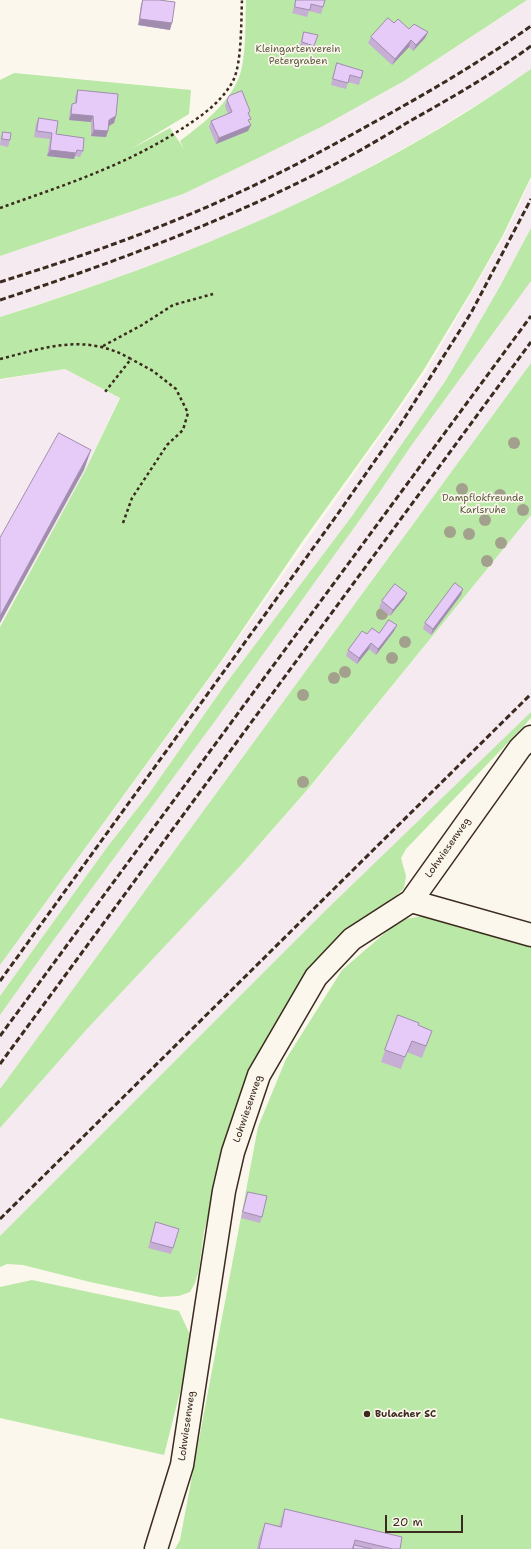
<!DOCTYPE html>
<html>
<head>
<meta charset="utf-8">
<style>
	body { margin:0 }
	#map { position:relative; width:531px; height:1549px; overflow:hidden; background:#fbf7ec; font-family:"Shantell Sans",sans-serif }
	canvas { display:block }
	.scale { position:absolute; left:385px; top:1515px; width:78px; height:18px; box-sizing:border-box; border:2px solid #3b2a1e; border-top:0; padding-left:5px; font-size:12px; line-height:14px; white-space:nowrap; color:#3b2a1e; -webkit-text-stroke:3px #fbf7ec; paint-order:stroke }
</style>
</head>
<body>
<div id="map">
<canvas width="531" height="1549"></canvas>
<div class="scale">20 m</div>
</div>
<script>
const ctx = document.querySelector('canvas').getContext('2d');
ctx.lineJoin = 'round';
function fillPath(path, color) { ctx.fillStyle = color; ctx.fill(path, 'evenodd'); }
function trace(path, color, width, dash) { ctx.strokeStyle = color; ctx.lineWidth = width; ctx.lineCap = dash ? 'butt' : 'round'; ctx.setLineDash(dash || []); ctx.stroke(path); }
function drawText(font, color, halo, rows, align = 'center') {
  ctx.font = font + ' "Shantell Sans",sans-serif'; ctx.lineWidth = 3.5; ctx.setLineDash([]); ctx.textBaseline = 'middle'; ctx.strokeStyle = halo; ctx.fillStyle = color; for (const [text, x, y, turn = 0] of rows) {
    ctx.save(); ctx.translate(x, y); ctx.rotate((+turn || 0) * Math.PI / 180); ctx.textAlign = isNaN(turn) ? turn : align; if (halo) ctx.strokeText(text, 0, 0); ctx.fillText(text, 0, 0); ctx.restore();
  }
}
fillPath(new Path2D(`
	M527,0H531V69L501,90L420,139L355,175L248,227L119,277L0,317V256L183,194L254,160L323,126L404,81Z
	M531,180V228L499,288L446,380L352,516L227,682L148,795L108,846L0,996V965L223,660L426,372L504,236Z
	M531,281V363L0,1089V1015L47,949L215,721L379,493L411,446Z
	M65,369L119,398L85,471L0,625V380Z
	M531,515V712L328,908L0,1236V1128L87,1029L243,863L308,790Z`), '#f5eaf0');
fillPath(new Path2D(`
	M246,0H527L404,81L323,126L254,160L183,194L0,256V80L14,73L191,90L189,114L131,149L170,128L184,149L180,141C201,125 225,107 237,82C247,63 245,22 246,0Z
	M531,69V177L503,235L472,290L423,371L389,421L302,542L222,660L0,965V627L85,471L120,398L65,369L0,379V317C185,259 372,182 531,69Z
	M531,228V281L411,446L379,493L215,721L47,949L0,1015V996L108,846L148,795L227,682L352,516L397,451L446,380L499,288Z
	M531,363V515L308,789L243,863L87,1029L0,1128V1089Z
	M531,712V718L522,728L406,849L401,858L406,876L404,888L393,899L335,946L220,1174L204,1231L199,1270L195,1283L190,1292L179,1296L160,1297L90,1282L23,1265L7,1264L0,1267V1236L328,908Z
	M428,915L531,943V1549H175L180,1540L258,1127L286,1059L342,970L400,920Z
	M32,1280L179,1311L193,1341L164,1455L0,1418V1287Z`), '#bae8a6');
const minor = new Path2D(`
	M411,901L531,935
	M156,1549L182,1465L224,1191L233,1152L259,1075L316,977L352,939L411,901L520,748L531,737`);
trace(minor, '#3b2a1e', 25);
trace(new Path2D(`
	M0,208C62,186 124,166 180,130C200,117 221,103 233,81C242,63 241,21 242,0
	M103,346L142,325L173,305L213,294
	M0,359C47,347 86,333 131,359L105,392
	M123,523L132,498L167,445L183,430L188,413L176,389L153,371L131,359`), '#3b2a1e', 2.5, [3, 3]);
trace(minor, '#fbf7ec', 22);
trace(new Path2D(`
	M0,282C57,264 115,245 171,222C239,195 305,161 369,125C424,95 479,63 531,26
	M0,300C116,262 231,219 339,162C363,149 387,135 410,121C451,98 493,74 531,46
	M0,981L337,515L400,425L471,313L531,199
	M0,1036L531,316
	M0,1064L531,342
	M0,1219L531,694`), '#3b2a1e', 3, [6, 3]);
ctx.fillStyle = '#a3a18d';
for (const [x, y] of [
	[514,443],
	[462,489],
	[500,495],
	[523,510],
	[485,520],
	[450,532],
	[469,534],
	[501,543],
	[487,561],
	[382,614],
	[405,642],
	[392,658],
	[345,672],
	[334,678],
	[303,695],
	[303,782]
]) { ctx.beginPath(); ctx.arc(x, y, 6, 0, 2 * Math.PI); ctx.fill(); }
fillPath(new Path2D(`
	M143,0H159L170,30L138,25L141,4Z
	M296,0H325L321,14L309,11L307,17L292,13Z
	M394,23L409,29L428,32L425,38L413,51L409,47L392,65L368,43L371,37Z
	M304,32L314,46L312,52L299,49Z
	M337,63L363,71L359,85L348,82L346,89L331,85Z
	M78,90L116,116L114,123L109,126L106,137L91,136V122L69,120L70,110L72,104L75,103V97Z
	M227,100L250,111L249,115L248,131L216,144L209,127L211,121L228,114L225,106Z
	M39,118L56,134L83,151L80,157L75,156L74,159L47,156L50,139L34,137L36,124Z
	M3,132L10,140L8,147L0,145L1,138Z
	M461,595L431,635L423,629L425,623Z
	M404,599L390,616L379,607L382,601Z
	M397,625L394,631L376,655L369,649L357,664L346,656L348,650L367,634L379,633Z
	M398,1015L418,1025L432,1031L422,1058L407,1052L401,1069L381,1062Z
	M248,1192L262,1217L260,1223L241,1218L246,1198Z
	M156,1222L173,1248L171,1254L148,1248Z
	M285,1509L400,1549H257L259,1539L265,1523L279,1526Z`), '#c6aed5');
fillPath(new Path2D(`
	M140,19L172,23L170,30L138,25Z
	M428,32L425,38L413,51L416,45Z
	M411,40L409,47L392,65L395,59Z
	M71,114L93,116L91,122L69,120Z
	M116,116L114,123L107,127L109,120Z
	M251,125L248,131L216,144L219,138Z
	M94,130L108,131L106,137L91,136Z
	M50,150L76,153L74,159L47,156Z
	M91,450L84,470L0,623V616Z
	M463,589L461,595L431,635L433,629Z
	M407,593L404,599L390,616L393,610Z
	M397,625L394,631L376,655L378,649Z
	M371,643L369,649L357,664L359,658Z`), '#a18dae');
const building = new Path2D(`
	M143,0H159L175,2L172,23L140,19Z
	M296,0H325L323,7L311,4L310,10L295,7Z
	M388,18L394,23L398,19L409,29L414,24L428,32L416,45L411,40L395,59L371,37Z
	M304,32L318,35L314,46L302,42Z
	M337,63L363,71L361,78L350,75L348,83L333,79Z
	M78,90L118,94L116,116L109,120L108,131L94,130L93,116L71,114L72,104L76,103Z
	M242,91L250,111L248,113L251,119L248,120L251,125L219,138L211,121L232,112L227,100L229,96Z
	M39,118L58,121L56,134L84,138L83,151L77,150L76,153L50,150L52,133L37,131Z
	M3,132L11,133L10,140L2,139Z
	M59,433L91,450L0,616V538Z
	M455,583L463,589L433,629L425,623Z
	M395,584L407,593L393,610L382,601Z
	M389,620L397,625L378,649L371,643L359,658L348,650L362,631L367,634L372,628L379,633Z
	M398,1015L419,1023L418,1025L432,1031L426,1046L412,1041L405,1057L385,1050Z
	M248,1192L267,1196L262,1217L243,1212Z
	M156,1222L179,1229L173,1248L151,1242Z
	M285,1509L402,1537L400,1549H393L355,1540L353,1549H259L265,1523L281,1527Z
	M354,1545L372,1549H353Z`);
fillPath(building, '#e6caf8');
trace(building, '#a18dae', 1);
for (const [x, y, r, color] of [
	[367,1414,4,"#3b2a1e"]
]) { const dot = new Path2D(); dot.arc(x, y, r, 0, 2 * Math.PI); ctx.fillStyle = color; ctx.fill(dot); trace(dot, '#fbf7ec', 1.5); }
drawText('10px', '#5b5a40', '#fbf7ec', [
	["Kleingartenverein",298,49],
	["Petergraben",298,61],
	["Dampflokfreunde",483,498],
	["Karlsruhe",483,510]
]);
drawText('10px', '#3b2a1e', '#fbf7ec', [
	["Lohwiesenweg",448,848,-55],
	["Lohwiesenweg",248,1109,-71],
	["Lohwiesenweg",187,1426,-82]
]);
drawText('bold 10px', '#3b2a1e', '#fbf7ec', [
	["Bulacher SC",375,1414]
], 'left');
</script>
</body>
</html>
